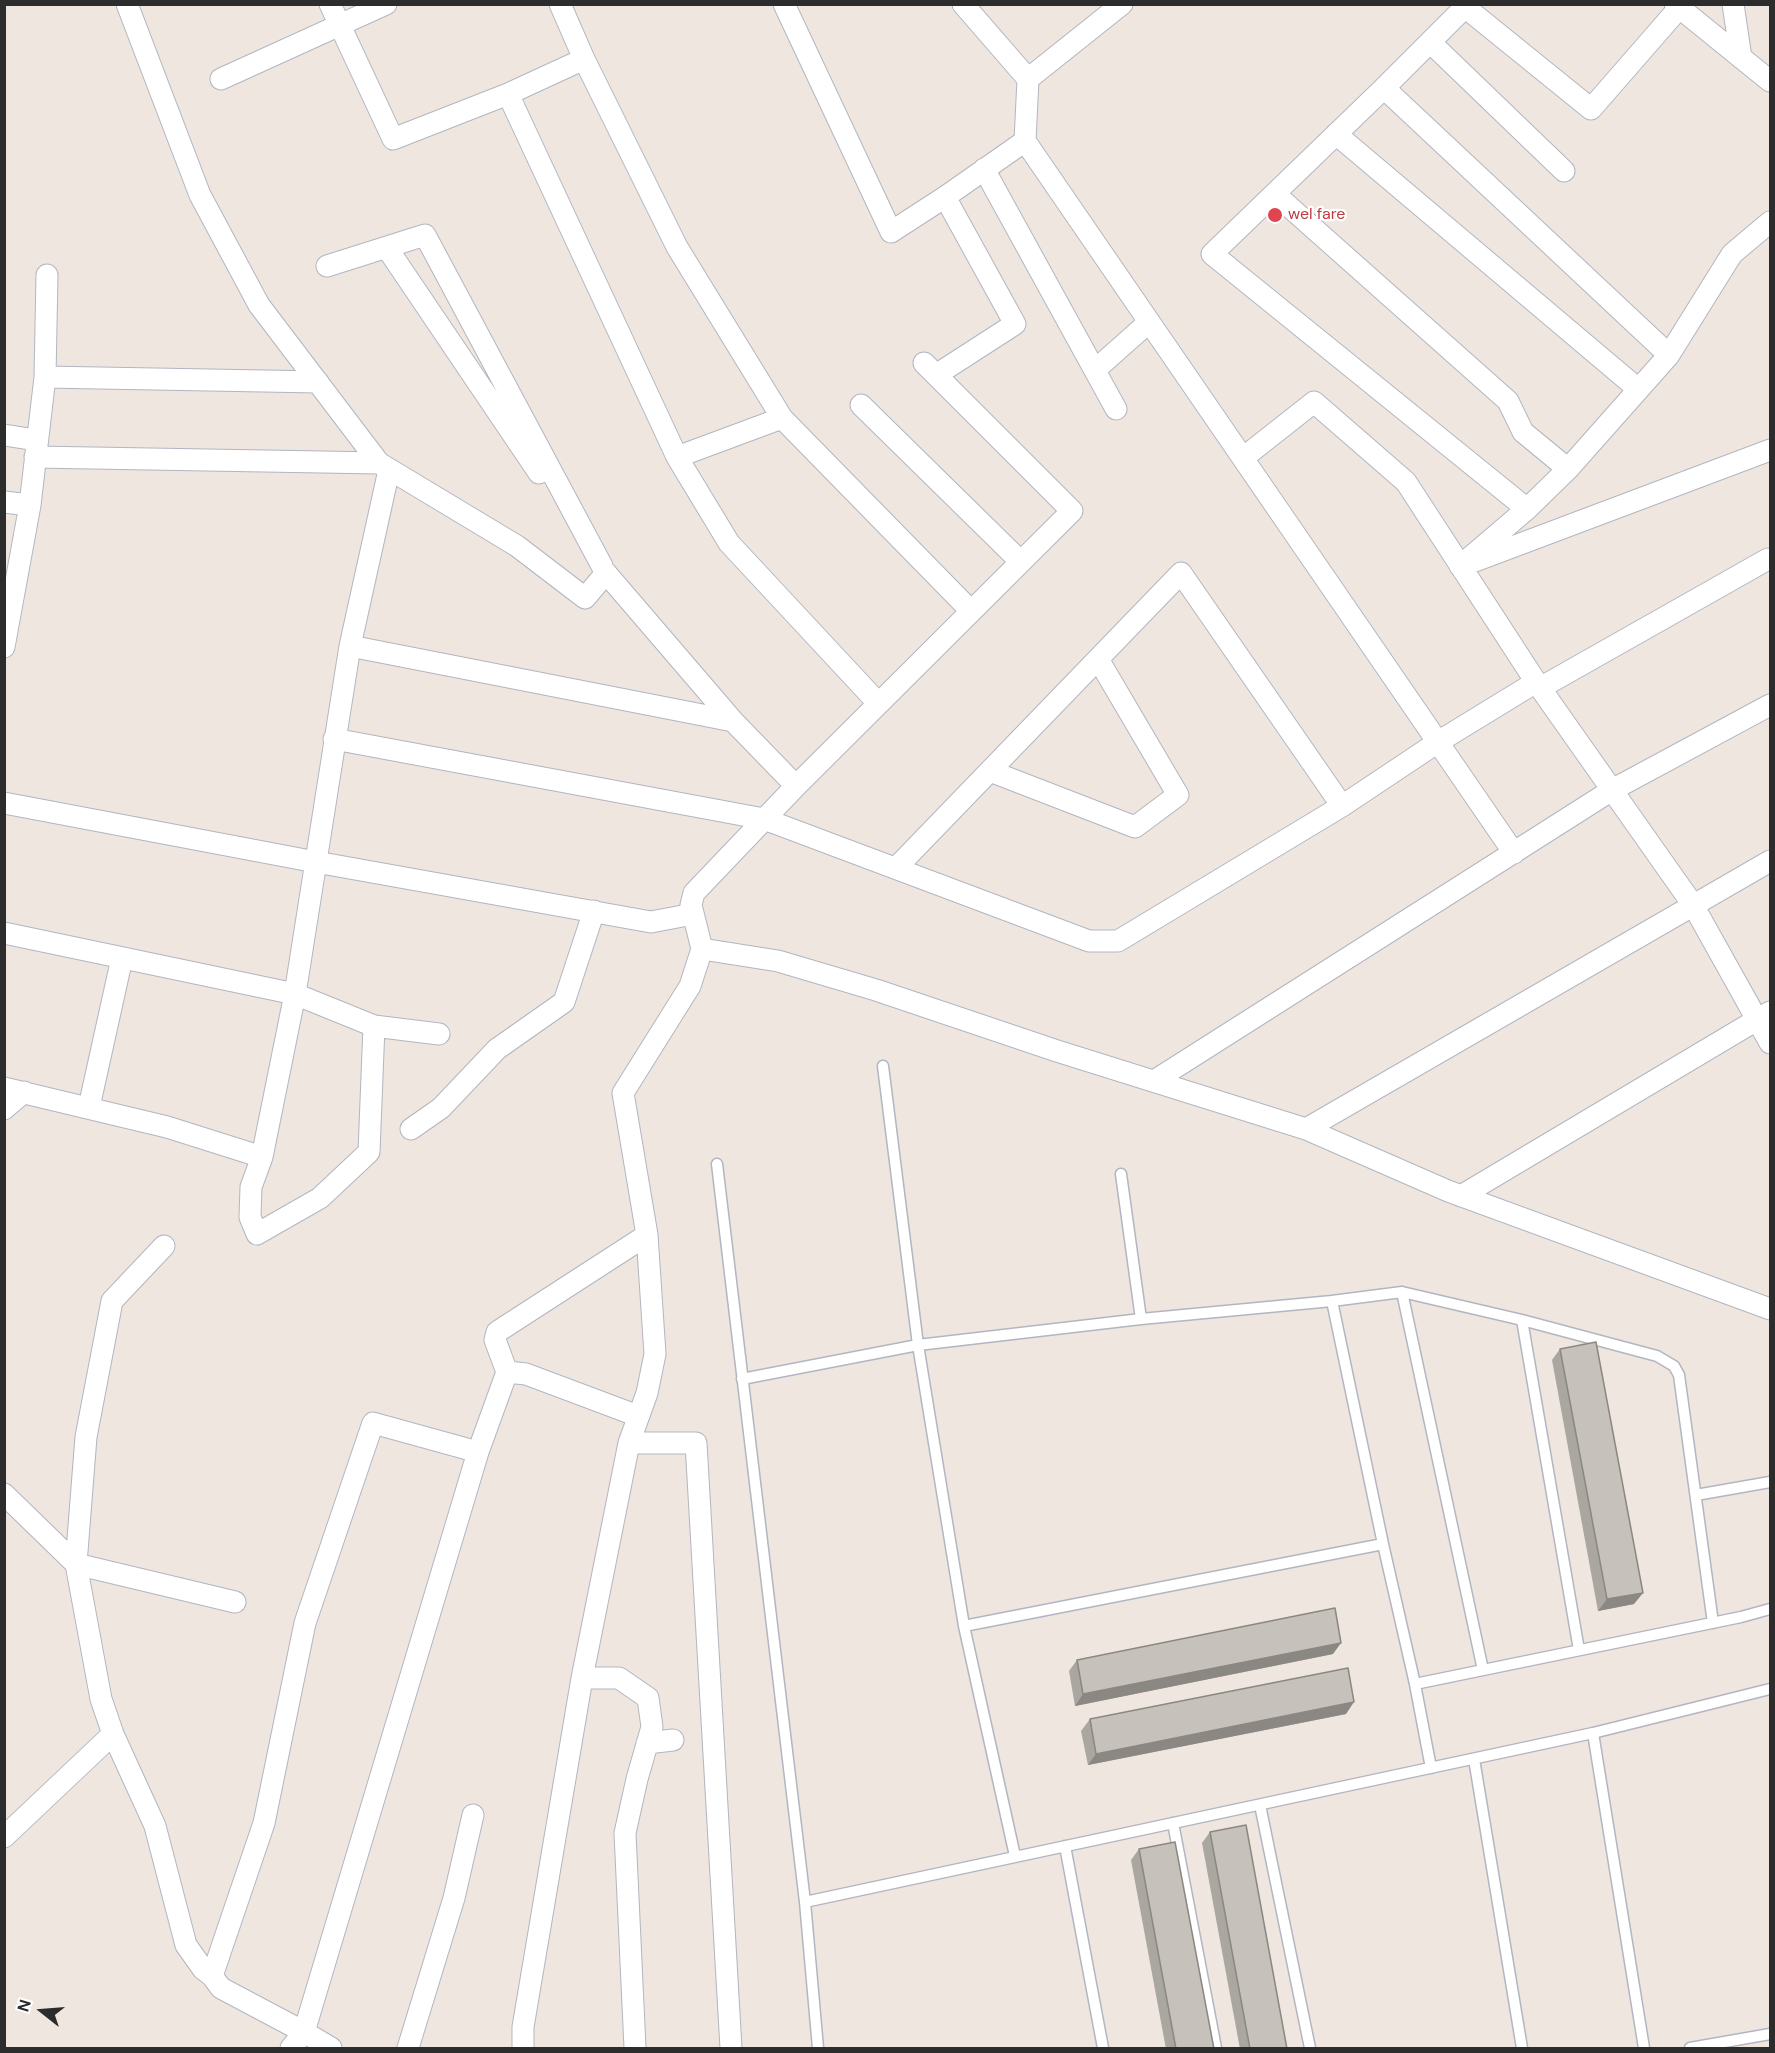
<!DOCTYPE html>
<html>
<head>
<meta charset="utf-8">
<style>
	body { margin:0 }
	#map { position:relative; width:1775px; height:2053px; overflow:hidden; background:#eee6df; font-family:"DM Sans",sans-serif }
	canvas { display:block }
	.frame { position:absolute; inset:0; border:6px solid #2c2c2c; pointer-events:none }
	.north { position:absolute; left:12px; top:1981px; width:60px; height:60px; -webkit-text-stroke:4px #fff; paint-order:stroke; rotate:287deg; font-size:16px; font-weight:700; line-height:24px; text-align:center; color:#2c2c2c }
	.north::after { content:''; display:block; margin:auto; width:21px; height:27px; background:#2c2c2c; clip-path:polygon(50% 0,100% 100%,50% 72%,0 100%) }
</style>
</head>
<body>
<div id="map">
<canvas width="1775" height="2053"></canvas>
<div class="frame"></div>
<div class="north">N</div>
</div>
<script>
const ctx = document.querySelector('canvas').getContext('2d');
ctx.lineJoin = 'round';
function trace(path, color, width, dash) { ctx.strokeStyle = color; ctx.lineWidth = width; ctx.lineCap = dash ? 'butt' : 'round'; ctx.setLineDash(dash || []); ctx.stroke(path); }
function fillPath(path, color) { ctx.fillStyle = color; ctx.fill(path, 'evenodd'); }
function drawText(font, color, halo, rows, align = 'center') {
  ctx.font = font + ' "DM Sans",sans-serif'; ctx.lineWidth = 4.5; ctx.setLineDash([]); ctx.textBaseline = 'middle'; ctx.strokeStyle = halo; ctx.fillStyle = color; for (const [text, x, y, turn = 0] of rows) {
    ctx.save(); ctx.translate(x, y); ctx.rotate((+turn || 0) * Math.PI / 180); ctx.textAlign = isNaN(turn) ? turn : align; if (halo) ctx.strokeText(text, 0, 0); ctx.fillText(text, 0, 0); ctx.restore();
  }
}
const lane = new Path2D(`
	M883,1066L918,1345L964,1626L1015,1856
	M717,1164L805,1902L1593,1733L1770,1689
	M1121,1174L1141,1319
	M1402,1292L1483,1670
	M1332,1301L1383,1544L1415,1684L1431,1768
	M742,1379L918,1345L1141,1319L1332,1301L1402,1292L1522,1320
	M1696,1495L1770,1482
	M964,1626L1383,1544
	M1579,1650L1522,1320L1657,1356L1674,1366L1679,1375L1713,1623
	M1415,1684L1741,1617L1770,1609
	M1593,1733L1644,2048
	M1474,1759L1522,2048
	M1260,1805L1310,2048
	M1173,1823L1216,2048
	M1065,1846L1103,2048
	M805,1902L818,2048
	M1690,2048L1770,2034`);
const street = new Path2D(`
	M127,4L200,195L259,305L379,463L517,546L585,598L606,573L733,721L796,786
	M330,4L393,139L508,94L584,59
	M560,4L584,59L677,247L782,418
	M784,4L891,232L945,197L1025,141L1514,853
	M963,4L1028,79
	M1468,4L1384,88L1669,355
	M1675,4L1770,81
	M1733,4L1741,58
	M1465,7L1591,109L1679,8
	M1431,43L1564,171
	M221,79L386,4
	M1384,88L1212,254L1527,509
	M508,94L677,457L729,543L878,703
	M1336,134L1638,389
	M1025,141L1028,79L1122,4
	M984,169L1116,409
	M1275,194L1508,401L1523,432L1568,469
	M387,248L539,473
	M327,266L425,235L602,566
	M1095,370L1149,322
	M936,375L1015,324L945,197
	M45,377L318,382
	M861,405L1021,562
	M4,435L36,440
	M35,457L379,463
	M677,457L782,418L971,611
	M1243,458L1314,402L1406,482L1536,682
	M4,502L30,505
	M1475,561L1770,450
	M1460,566L1527,509L1568,469L1669,355L1732,254L1770,222
	M350,646L733,721
	M4,647L30,505L45,377L47,275
	M1540,688L1768,559
	M334,739L764,819L1089,941H1118L1342,806L1438,742L1536,682L1693,905L1770,1043
	M990,771L1135,827L1178,795L1098,659
	M4,803L316,862L651,922L693,914
	M896,868L1181,573L1342,806
	M4,933L295,994L374,1026L439,1034
	M702,949L778,961L876,990L1057,1051L1306,1129L1448,1191L1770,1309
	M1154,1081L1612,790L1770,705
	M4,1088L167,1127L262,1157L295,994L350,646L389,470
	M89,1107L122,958
	M4,1109L24,1092
	M411,1129L441,1108L497,1049L564,1002L594,911
	M1306,1129L1770,861
	M262,1157L251,1187L250,1217L257,1234L320,1198L369,1152L374,1026
	M1461,1196L1770,1012
	M164,1246L112,1301L86,1437L76,1564L101,1699L113,1734L155,1826L186,1945L203,1969L212,1976L221,1988L304,2032L478,1452L507,1372L495,1340L497,1332L647,1235
	M507,1372L526,1374L638,1416
	M629,1443H696L731,2048
	M4,1494L76,1564L235,1602
	M582,1678H619L648,1698L652,1727L637,1779L625,1833L635,2048
	M647,1743L673,1740
	M4,1837L113,1734
	M212,1976L264,1823L305,1623L373,1423L478,1452
	M291,2048L304,2032L331,2048
	M408,2048L454,1898L473,1815
	M523,2048V2027L582,1678L629,1443L647,1393L655,1354L647,1235L623,1093L690,986L702,949L691,905L694,893L796,786L1072,511L924,363`);
trace(lane, '#b2b6c0', 13);
trace(street, '#b2b6c0', 23);
trace(lane, '#fff', 10);
trace(street, '#fff', 21);
fillPath(new Path2D(`
	M1560,1349L1634,1604L1598,1611L1552,1360Z
	M1333,1654L1075,1706L1069,1671L1077,1660Z
	M1346,1714L1088,1765L1081,1731L1090,1719Z
	M1210,1832L1287,2049H1240L1202,1843Z
	M1139,1849L1214,2049H1166L1131,1860Z`), '#aaa6a0');
fillPath(new Path2D(`
	M1643,1593L1634,1604L1598,1611L1607,1599Z
	M1341,1643L1333,1654L1075,1706L1083,1694Z
	M1354,1702L1346,1714L1088,1765L1096,1754Z`), '#8b8782');
const building = new Path2D(`
	M1596,1342L1643,1593L1607,1599L1560,1349Z
	M1335,1608L1341,1643L1083,1694L1077,1660Z
	M1348,1668L1354,1702L1096,1754L1090,1719Z
	M1246,1825L1287,2049H1250L1210,1832Z
	M1175,1842L1214,2049H1176L1139,1849Z`);
fillPath(building, '#c6c1ba');
trace(building, '#8b8782', 1.5);
for (const [x, y, r, color] of [
	[1275,215,8,"#e0444e"]
]) { const dot = new Path2D(); dot.arc(x, y, r, 0, 2 * Math.PI); ctx.fillStyle = color; ctx.fill(dot); trace(dot, '#fff', 2); }
drawText('16px', '#be3a42', '#fff', [
	["wel fare",1288,215]
], 'left');
</script>
</body>
</html>
